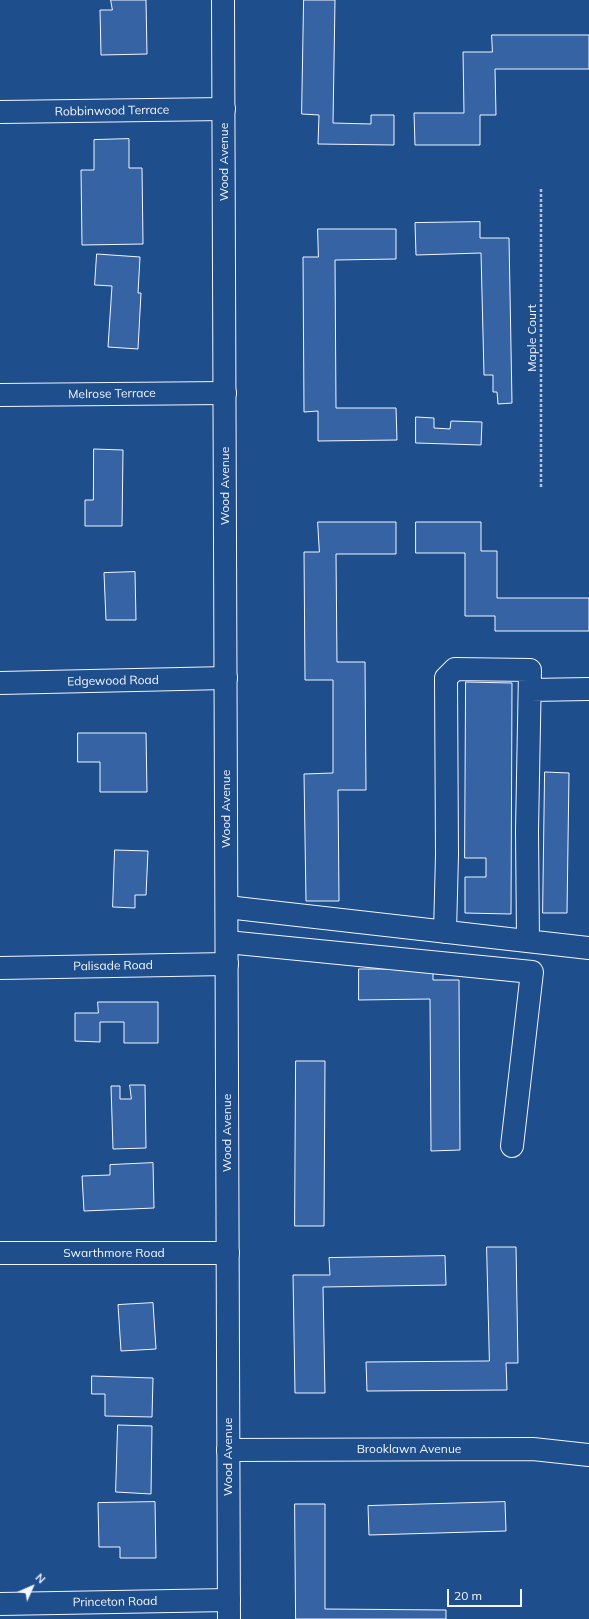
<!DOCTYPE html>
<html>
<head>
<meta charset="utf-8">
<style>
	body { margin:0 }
	#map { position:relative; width:589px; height:1619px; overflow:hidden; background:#1f4e8c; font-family:Mulish,sans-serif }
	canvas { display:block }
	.north { position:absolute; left:12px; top:1567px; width:40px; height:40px; -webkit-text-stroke:3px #1f4e8c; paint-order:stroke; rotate:45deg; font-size:11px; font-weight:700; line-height:16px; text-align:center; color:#f2f6ff }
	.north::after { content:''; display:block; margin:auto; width:14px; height:18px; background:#f2f6ff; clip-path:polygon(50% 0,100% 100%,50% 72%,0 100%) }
	.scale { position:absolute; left:447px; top:1589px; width:75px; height:18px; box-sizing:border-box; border:2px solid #f2f6ff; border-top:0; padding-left:5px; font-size:12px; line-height:14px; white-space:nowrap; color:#f2f6ff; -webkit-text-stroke:3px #1f4e8c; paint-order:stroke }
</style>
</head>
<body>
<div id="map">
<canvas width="589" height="1619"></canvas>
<div class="north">N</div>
<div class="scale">20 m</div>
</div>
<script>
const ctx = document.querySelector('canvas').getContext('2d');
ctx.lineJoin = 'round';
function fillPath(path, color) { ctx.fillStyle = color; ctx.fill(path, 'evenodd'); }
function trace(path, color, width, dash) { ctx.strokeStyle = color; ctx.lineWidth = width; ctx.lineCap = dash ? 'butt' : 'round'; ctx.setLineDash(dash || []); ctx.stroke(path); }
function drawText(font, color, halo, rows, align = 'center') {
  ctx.font = font + ' Mulish,sans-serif'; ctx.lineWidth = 3; ctx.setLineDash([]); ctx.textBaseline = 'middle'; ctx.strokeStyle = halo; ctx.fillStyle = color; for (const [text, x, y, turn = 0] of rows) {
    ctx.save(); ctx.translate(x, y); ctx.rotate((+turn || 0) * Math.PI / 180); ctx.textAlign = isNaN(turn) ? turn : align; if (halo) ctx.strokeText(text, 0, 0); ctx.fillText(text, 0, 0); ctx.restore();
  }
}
const building = new Path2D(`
	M111,0H146L147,54L101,55L100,10H112Z
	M304,0H335L333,123L371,124V115H394V145L318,144L319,115L302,114Z
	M492,35H589V69H495L496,115H480V145H415L414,113H464L463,52H492Z
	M129,139V168H142L143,244L82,245L81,170H94V140Z
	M480,222V238H509L512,403L498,404L497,392H493V375H484L481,253L416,255L415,223Z
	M318,229H396V259L335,260L336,408H396L397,440L318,441V411L304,412L303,257H318Z
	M97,254L140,257L138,293H141L138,349L108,347L112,286L95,285Z
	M416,417L434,418V428L450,429L451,421L482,422L481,445L416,443Z
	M94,449L123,450L122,526H85V500H93Z
	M318,522H396V554H336L337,662H365L366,790H338L339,901H306L304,774L333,773V680H305L304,552H319Z
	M416,522H481V551H497V598H589V631H495V616H465V553H416Z
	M135,572L136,620H106L104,573Z
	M466,682L512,683L511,914L465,913V877H486V858H465Z
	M78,733H146L147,792H100V762H78Z
	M545,772L569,773L567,913H543Z
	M115,850L148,851L146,895H135V908L113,907Z
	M359,969H433V980H459L460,1150L431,1151L430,999L359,1000Z
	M98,1002H158V1043H124V1022H100V1042L75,1041V1013H98Z
	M296,1061H325L324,1226H295Z
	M130,1085H145L146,1148L113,1149L111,1086H120V1099H131Z
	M153,1163L154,1208L84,1211L82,1176L110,1175V1165Z
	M487,1247H516L518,1363H506L507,1390L367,1391L366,1362L489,1361Z
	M445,1256L446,1285L323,1287L325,1393H295L293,1275H330L329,1258Z
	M153,1303L156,1349L121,1351L118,1305Z
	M92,1376L153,1378L152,1417L105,1416V1394H92Z
	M118,1425L152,1426L151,1494L116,1492Z
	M155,1502L156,1558H120V1547H99L98,1503Z
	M505,1502L506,1531L369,1535L368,1506Z
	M295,1504H325V1609L446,1610V1619H296Z`);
fillPath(building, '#3563a3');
trace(building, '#f2f6ff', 1);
const minor = new Path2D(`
	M0,112L224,109
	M0,395L225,393
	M0,683L226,678
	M530,690L589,689
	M227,907L589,948
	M445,932L447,855L446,678L455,669L530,670L527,831L528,941
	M227,942L532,972L512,1146
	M0,968L227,964
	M0,1253H228
	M228,1450L533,1449L589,1455
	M0,1604L229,1600`);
const major = new Path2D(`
	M223,0L229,1619`);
trace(minor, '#f2f6ff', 24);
trace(major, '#f2f6ff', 24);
trace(new Path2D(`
	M541,189V487`), '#b3c4dc', 2.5, [3, 2]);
trace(minor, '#1f4e8c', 22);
trace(major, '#1f4e8c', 22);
drawText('12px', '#f2f6ff', '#1f4e8c', [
	["Robbinwood Terrace",112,111,-1],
	["Wood Avenue",224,162,-90],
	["Maple Court",532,338,-90],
	["Melrose Terrace",112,394,-1],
	["Wood Avenue",225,486,-90],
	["Edgewood Road",113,681,-1],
	["Wood Avenue",226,809,-90],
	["Palisade Road",113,966,-1],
	["Wood Avenue",227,1133,-90],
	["Swarthmore Road",114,1253],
	["Brooklawn Avenue",409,1449],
	["Wood Avenue",228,1457,-90],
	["Princeton Road",115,1602,-1]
]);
</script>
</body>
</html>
